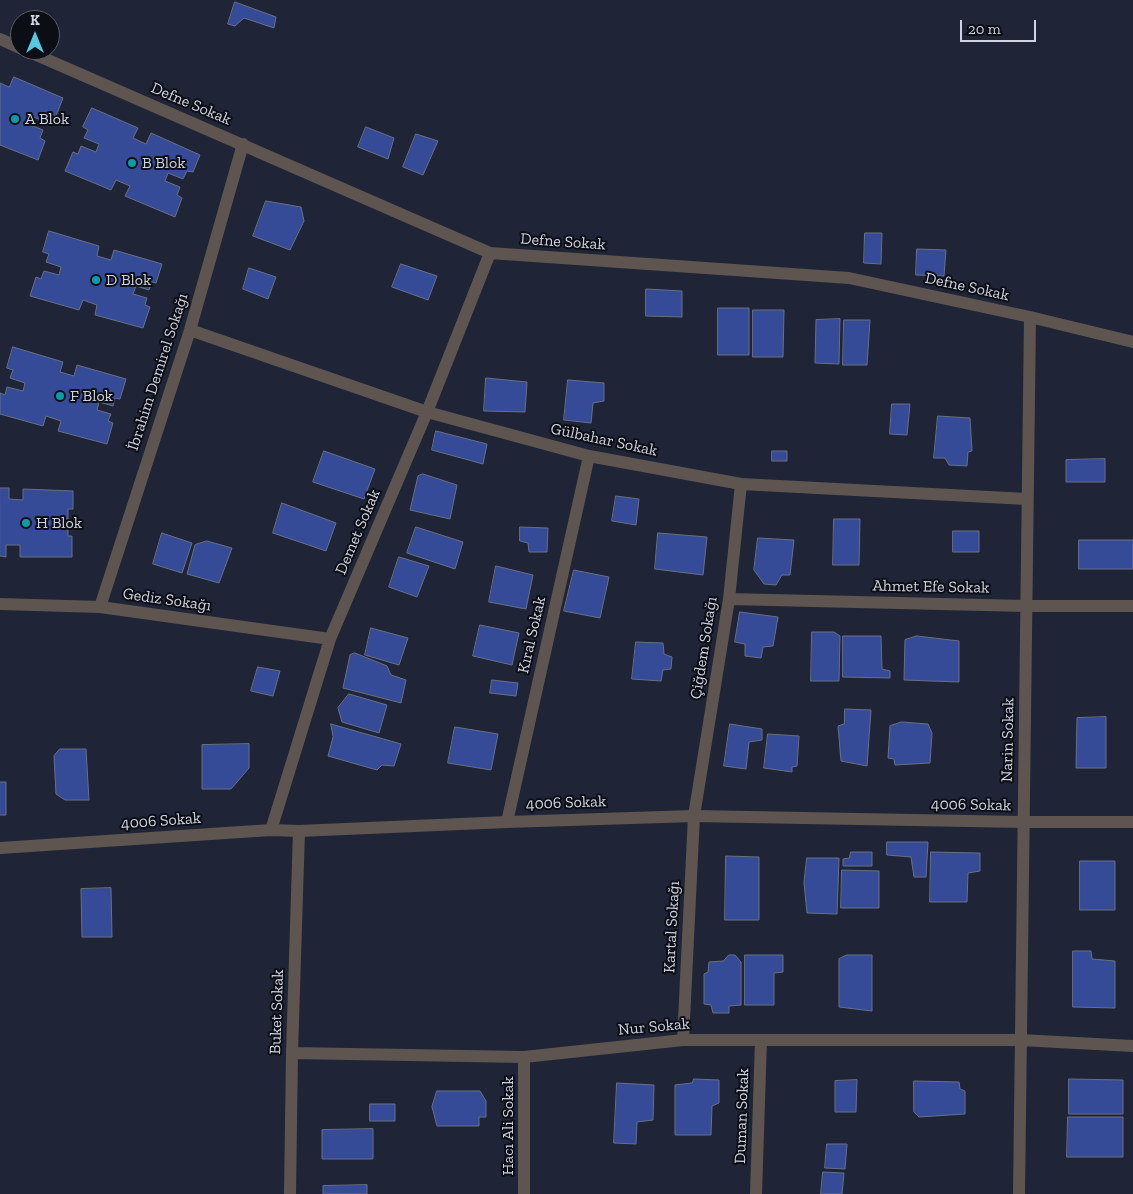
<!DOCTYPE html>
<html>
<head>
<meta charset="utf-8">
<style>
	body { margin:0 }
	#map { position:relative; width:1133px; height:1194px; overflow:hidden; background:#1f2536; font-family:"Zilla Slab",serif }
	canvas { display:block }
	.north { position:absolute; left:10px; top:10px; width:50px; height:50px; box-sizing:border-box; background:#0c0e16; border:1px solid #5a5d66; border-radius:50%; rotate:0deg; font-size:14px; font-weight:700; line-height:20px; text-align:center; color:#cfd3df }
	.north::after { content:''; display:block; margin:auto; width:18px; height:22px; background:#57c9e2; clip-path:polygon(50% 0,100% 100%,50% 72%,0 100%) }
	.scale { position:absolute; left:960px; top:20px; width:76px; height:22px; box-sizing:border-box; border:2px solid #cfd3df; border-top:0; padding-left:6px; font-size:15px; line-height:18px; white-space:nowrap; color:#cfd3df; -webkit-text-stroke:4px #0c0e16; paint-order:stroke }
</style>
</head>
<body>
<div id="map">
<canvas width="1133" height="1194"></canvas>
<div class="north">K</div>
<div class="scale">20 m</div>
</div>
<script>
const ctx = document.querySelector('canvas').getContext('2d');
ctx.lineJoin = 'round';
function fillPath(path, color) { ctx.fillStyle = color; ctx.fill(path, 'evenodd'); }
function trace(path, color, width, dash) { ctx.strokeStyle = color; ctx.lineWidth = width; ctx.lineCap = dash ? 'butt' : 'round'; ctx.setLineDash(dash || []); ctx.stroke(path); }
function drawText(font, color, halo, rows, align = 'center') {
  ctx.font = font + ' "Zilla Slab",serif'; ctx.lineWidth = 4; ctx.setLineDash([]); ctx.textBaseline = 'middle'; ctx.strokeStyle = halo; ctx.fillStyle = color; for (const [text, x, y, turn = 0] of rows) {
    ctx.save(); ctx.translate(x, y); ctx.rotate((+turn || 0) * Math.PI / 180); ctx.textAlign = isNaN(turn) ? turn : align; if (halo) ctx.strokeText(text, 0, 0); ctx.fillText(text, 0, 0); ctx.restore();
  }
}
const building = new Path2D(`
	M235,2L276,17L274,28L244,18L235,26L228,24Z
	M14,77L63,98L56,116L50,114L46,122L31,116L28,124L43,130L40,138L45,141L38,160L0,145V83L9,87Z
	M92,108L138,128L133,138L146,144L151,133L200,155L193,172L187,171L183,179L168,173L165,181L180,187L177,195L182,198L175,217L125,196L130,186L116,180L111,190L65,171L73,152L78,154L81,146L96,152L99,144L84,138L88,130L83,127Z
	M366,127L394,138L388,159L358,147Z
	M416,134L438,141L423,175L403,167Z
	M266,201L301,207L304,221L290,250L253,236Z
	M49,231L99,246L97,256L111,260L114,250L162,264L156,283L152,282L149,290L136,286L133,294L147,298L145,305L150,307L143,328L95,315L97,305L83,300L79,310L30,296L36,277L41,279L44,271L59,275L61,267L46,262L49,254L43,252Z
	M865,233H882L881,264L864,263Z
	M917,249L946,250L944,276L916,275Z
	M401,264L437,276L428,300L392,287Z
	M249,268L276,277L268,299L243,289Z
	M646,289L682,291V317L646,316Z
	M718,308H749V355H718Z
	M753,310H784L783,357H753Z
	M840,319L839,364L815,363L816,320Z
	M844,320H870L867,365H843Z
	M13,347L63,362L60,372L74,376L77,365L126,379L120,399L115,398L113,406L99,402L97,410L111,414L108,421L113,423L107,444L58,431L61,421L46,416L43,426L0,414V393L5,395L7,387L23,391L25,383L10,378L13,370L7,368Z
	M486,378L527,382L525,412L484,411Z
	M568,380L604,383V401L593,403L591,423L564,420Z
	M892,404H910L907,435L890,434Z
	M938,416L970,418L972,451L968,452L967,466L949,465L945,458H934Z
	M436,431L487,444L483,464L432,450Z
	M324,451L375,469L364,499L313,482Z
	M772,451H787V461H772Z
	M1105,459V482H1066V460Z
	M423,474L457,485L450,519L410,510L418,476Z
	M0,488H9V499L23,500V489L73,491V509H68V519L53,518L52,527H68V536H72V557H20V545H6V557L0,556Z
	M616,496L639,499L636,525L612,521Z
	M282,503L336,523L326,551L273,533Z
	M834,519H860L859,565H833Z
	M416,527L463,542L455,569L407,553Z
	M520,527L548,528L547,552H529L528,543L520,541Z
	M953,531H979V552H953Z
	M162,533L192,543L182,573L153,564Z
	M658,533L707,537L703,575L655,569Z
	M758,538L794,540L790,575H782L776,585L764,584L754,570Z
	M1079,540H1133V569H1079Z
	M207,541L232,548L219,583L187,574L195,545Z
	M399,557L429,566L417,597L389,587Z
	M496,566L533,575L526,609L489,602Z
	M574,570L609,577L600,618L564,611Z
	M740,612L778,617L773,646L763,647L761,658L745,656V644L735,642Z
	M480,625L519,633L512,665L473,656Z
	M371,628L408,638L399,665L365,655Z
	M812,632H834L840,636L839,681H811Z
	M843,636H881L882,669L890,671V678L843,677Z
	M917,636L959,641V682L904,680L905,640Z
	M636,642L663,643L664,654L672,657L671,669L663,670L661,681L632,679Z
	M355,653L387,666L391,675L406,680L401,703L343,688L350,655Z
	M258,667L280,671L273,696L251,691Z
	M492,680L518,683L516,696L490,693Z
	M349,694L387,705L379,733L342,722L338,708Z
	M845,709L871,710L867,766L841,761L838,726L844,724Z
	M1106,717V768H1076L1077,718Z
	M902,722L928,724L932,733L930,763L895,765L894,759L888,758L890,726Z
	M331,724L401,744L394,766L382,765L377,770L328,756L333,737Z
	M730,724L762,729V740L749,742L746,769L724,766Z
	M455,727L498,734L491,770L448,763Z
	M768,734L799,736L797,766L792,767V772L764,768Z
	M249,744V768L231,789H202V745Z
	M60,749H86L89,800H65L56,794L54,756Z
	M0,782H6V815H0Z
	M887,842H928L926,877H914L911,857L887,855Z
	M851,852H872V866H843V859L849,858Z
	M931,852L980,853V871L968,873L967,902H930Z
	M726,856L759,857V920H725Z
	M807,858H839L837,914L807,913L804,883Z
	M1080,861H1115V910H1080Z
	M842,870L879,871V908H841Z
	M111,888L112,937H82L81,889Z
	M1073,951H1091L1092,959L1115,961V1008L1073,1007Z
	M729,955H735L741,962V1005L729,1006V1013H713L711,1005L704,1004V974L708,972L709,962L723,961Z
	M745,955H783V972L774,973V1005H745Z
	M847,955H872V1011L839,1007V959Z
	M694,1079L719,1080V1103L712,1106L711,1135H675V1085L692,1083Z
	M1069,1079L1123,1080V1114H1069Z
	M857,1080L856,1112H835V1081Z
	M914,1081L959,1082L960,1089L965,1091V1114L919,1117L914,1112Z
	M617,1083L654,1085L653,1120L637,1122L636,1144L614,1143Z
	M437,1091H480L486,1101V1117H479V1126H437L432,1107Z
	M370,1104H395V1121H370Z
	M1068,1117H1123V1157H1067Z
	M373,1129V1159H322V1130Z
	M827,1144H847L845,1169L825,1168Z
	M823,1172L844,1173L842,1194H821Z
	M367,1185V1194H323V1186Z`);
fillPath(building, '#364b97');
trace(building, '#687085', 1);
trace(new Path2D(`
	M0,39L20,48
	M25,50L490,253L849,278L1030,317L1133,342
	M190,330L427,412L589,456L741,484L1027,499
	M729,599L1026,606H1133
	M0,604L100,607L330,639
	M100,607L190,330L243,144
	M507,822L589,456
	M271,830L330,639L427,412L490,253
	M683,1040L694,816L729,599L741,484
	M292,1053L524,1057L683,1040H1020L1133,1046
	M290,1194L292,1053L299,831
	M524,1194V1057
	M756,1194L761,1040
	M1019,1194L1030,317`), '#5e5550', 12);
trace(new Path2D(`
	M0,848L271,830L299,831L507,822L694,816L1023,822H1133`), '#5e5550', 12);
for (const [x, y, r, color] of [
	[15,119,5,"#0f9aa8"],
	[132,163,5,"#0f9aa8"],
	[96,280,5,"#0f9aa8"],
	[60,396,5,"#0f9aa8"],
	[26,523,5,"#0f9aa8"]
]) { const dot = new Path2D(); dot.arc(x, y, r, 0, 2 * Math.PI); ctx.fillStyle = color; ctx.fill(dot); trace(dot, '#0c0e16', 2); }
drawText('16px', '#cfd3df', '#0c0e16', [
	["Defne Sokak",191,104,23],
	["Defne Sokak",563,242,4],
	["Defne Sokak",967,287,12],
	["İbrahim Demirel Sokağı",158,372,-72],
	["Gülbahar Sokak",604,440,12],
	["Demet Sokak",358,532,-67],
	["Ahmet Efe Sokak",931,587,1],
	["Gediz Sokağı",167,600,8],
	["Kıral Sokak",532,635,-77],
	["Çiğdem Sokağı",704,648,-81],
	["Narin Sokak",1008,740,-89],
	["4006 Sokak",566,803,-2],
	["4006 Sokak",971,805,1],
	["4006 Sokak",161,821,-4],
	["Kartal Sokağı",672,927,-87],
	["Buket Sokak",277,1012,-88],
	["Nur Sokak",654,1027,-5],
	["Duman Sokak",742,1116,-88],
	["Hacı Ali Sokak",508,1126,-90]
]);
drawText('16px', '#cfd3df', '#0c0e16', [
	["A Blok",25,119],
	["B Blok",142,163],
	["D Blok",106,280],
	["F Blok",70,396],
	["H Blok",36,523]
], 'left');
</script>
</body>
</html>
